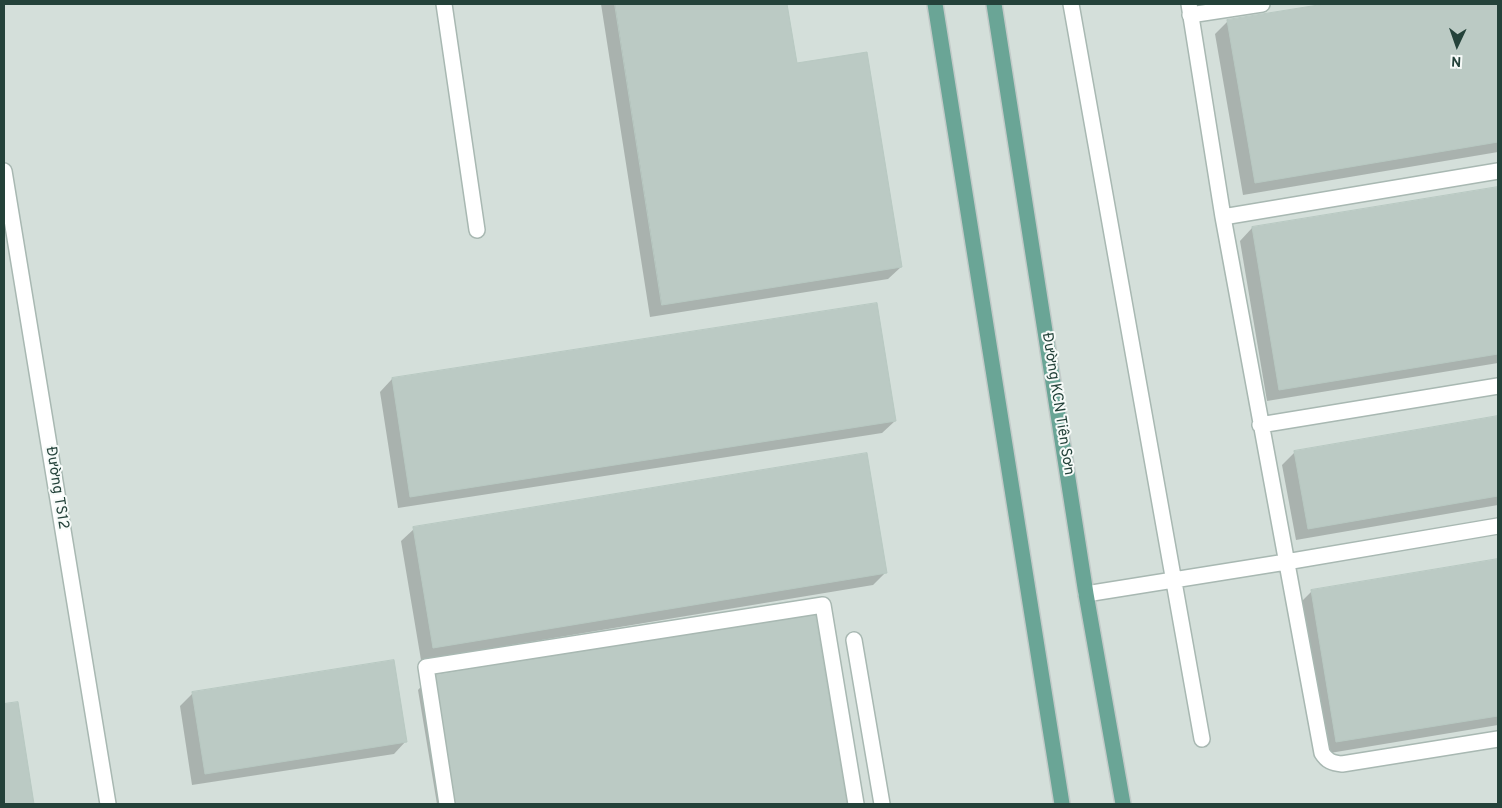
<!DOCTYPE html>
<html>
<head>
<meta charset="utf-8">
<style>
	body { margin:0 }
	#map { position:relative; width:1502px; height:808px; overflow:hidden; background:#e6efeb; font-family:Overpass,sans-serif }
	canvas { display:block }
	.frame { position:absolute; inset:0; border:5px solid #24423a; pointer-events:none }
	.north { position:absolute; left:1432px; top:20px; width:50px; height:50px; -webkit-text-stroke:4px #f7fbf9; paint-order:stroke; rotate:183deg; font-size:14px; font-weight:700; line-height:20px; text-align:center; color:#24423a }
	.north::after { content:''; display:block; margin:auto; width:18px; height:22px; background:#24423a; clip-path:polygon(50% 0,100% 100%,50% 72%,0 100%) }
</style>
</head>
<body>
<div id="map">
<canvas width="1502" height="808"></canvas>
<div class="frame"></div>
<div class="north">N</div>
</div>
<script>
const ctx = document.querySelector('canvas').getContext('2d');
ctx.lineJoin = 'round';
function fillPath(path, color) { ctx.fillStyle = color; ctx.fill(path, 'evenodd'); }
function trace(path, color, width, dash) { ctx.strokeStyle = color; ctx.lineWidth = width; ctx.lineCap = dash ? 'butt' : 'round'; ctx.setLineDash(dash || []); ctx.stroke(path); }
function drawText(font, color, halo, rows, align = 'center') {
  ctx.font = font + ' Overpass,sans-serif'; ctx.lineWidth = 4; ctx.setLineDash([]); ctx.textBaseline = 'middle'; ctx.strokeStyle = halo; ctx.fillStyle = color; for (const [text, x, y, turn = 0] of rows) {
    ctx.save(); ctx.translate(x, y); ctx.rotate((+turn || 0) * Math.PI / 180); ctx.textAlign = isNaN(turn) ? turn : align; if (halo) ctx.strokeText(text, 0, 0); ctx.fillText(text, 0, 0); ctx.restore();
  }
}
fillPath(new Path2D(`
	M4,4H1498V804H4Z`), '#d4dfda');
fillPath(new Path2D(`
	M601,4H786L796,65L901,267L888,279L650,317Z
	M1332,4H1498V152L1243,195L1215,34L1228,21Z
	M1498,188V363L1267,401L1240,241L1252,228Z
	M392,379L895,421L882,433L398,508L380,392Z
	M1498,417V505L1296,540L1282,465L1295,452Z
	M414,529L885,573L873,585L421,660L401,541Z
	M1498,560V725L1324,754L1299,604L1312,591Z
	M814,615L846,804H437L418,690L430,677Z
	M192,694L406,741L394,754L192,785L180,706Z
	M17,704L33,804H4V706Z`), '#0003');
const building = new Path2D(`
	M615,4H787L797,63L867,52L902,267L662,305Z
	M1325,4H1498V142L1255,183L1227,20Z
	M1498,187V354L1279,390L1252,227Z
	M877,303L896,421L410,497L392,378Z
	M1498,416V496L1308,529L1294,451Z
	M867,453L887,573L433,648L413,527Z
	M1498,559V716L1336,742L1311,590Z
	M815,613L847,804H451L429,676Z
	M394,660L407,742L205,774L192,692Z
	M18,702L34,804H4V704Z`);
fillPath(building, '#bbcac4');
trace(building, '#b8c9c2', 1);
const minor = new Path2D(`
	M444,4L477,230
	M1071,4L1202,739
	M1189,4L1223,217L1322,753C1327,761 1332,763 1342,764L1498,739
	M1190,15L1262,4
	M4,171L108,804
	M1223,217L1498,171
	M1260,425L1498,386
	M1086,594L1286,562L1498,526
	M854,640L882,804
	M447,804L426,667L823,605L856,804`);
const major = new Path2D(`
	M935,4L1062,804
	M994,4L1086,594L1123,804`);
trace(minor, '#a8b8b2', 18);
trace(major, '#c2cac8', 18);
trace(minor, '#fff', 15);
trace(major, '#6aa596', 15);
drawText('15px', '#24423a', '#f7fbf9', [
	["Đường KCN Tiên Sơn",1057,404,81],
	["Đường TS12",56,488,81]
]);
</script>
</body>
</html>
